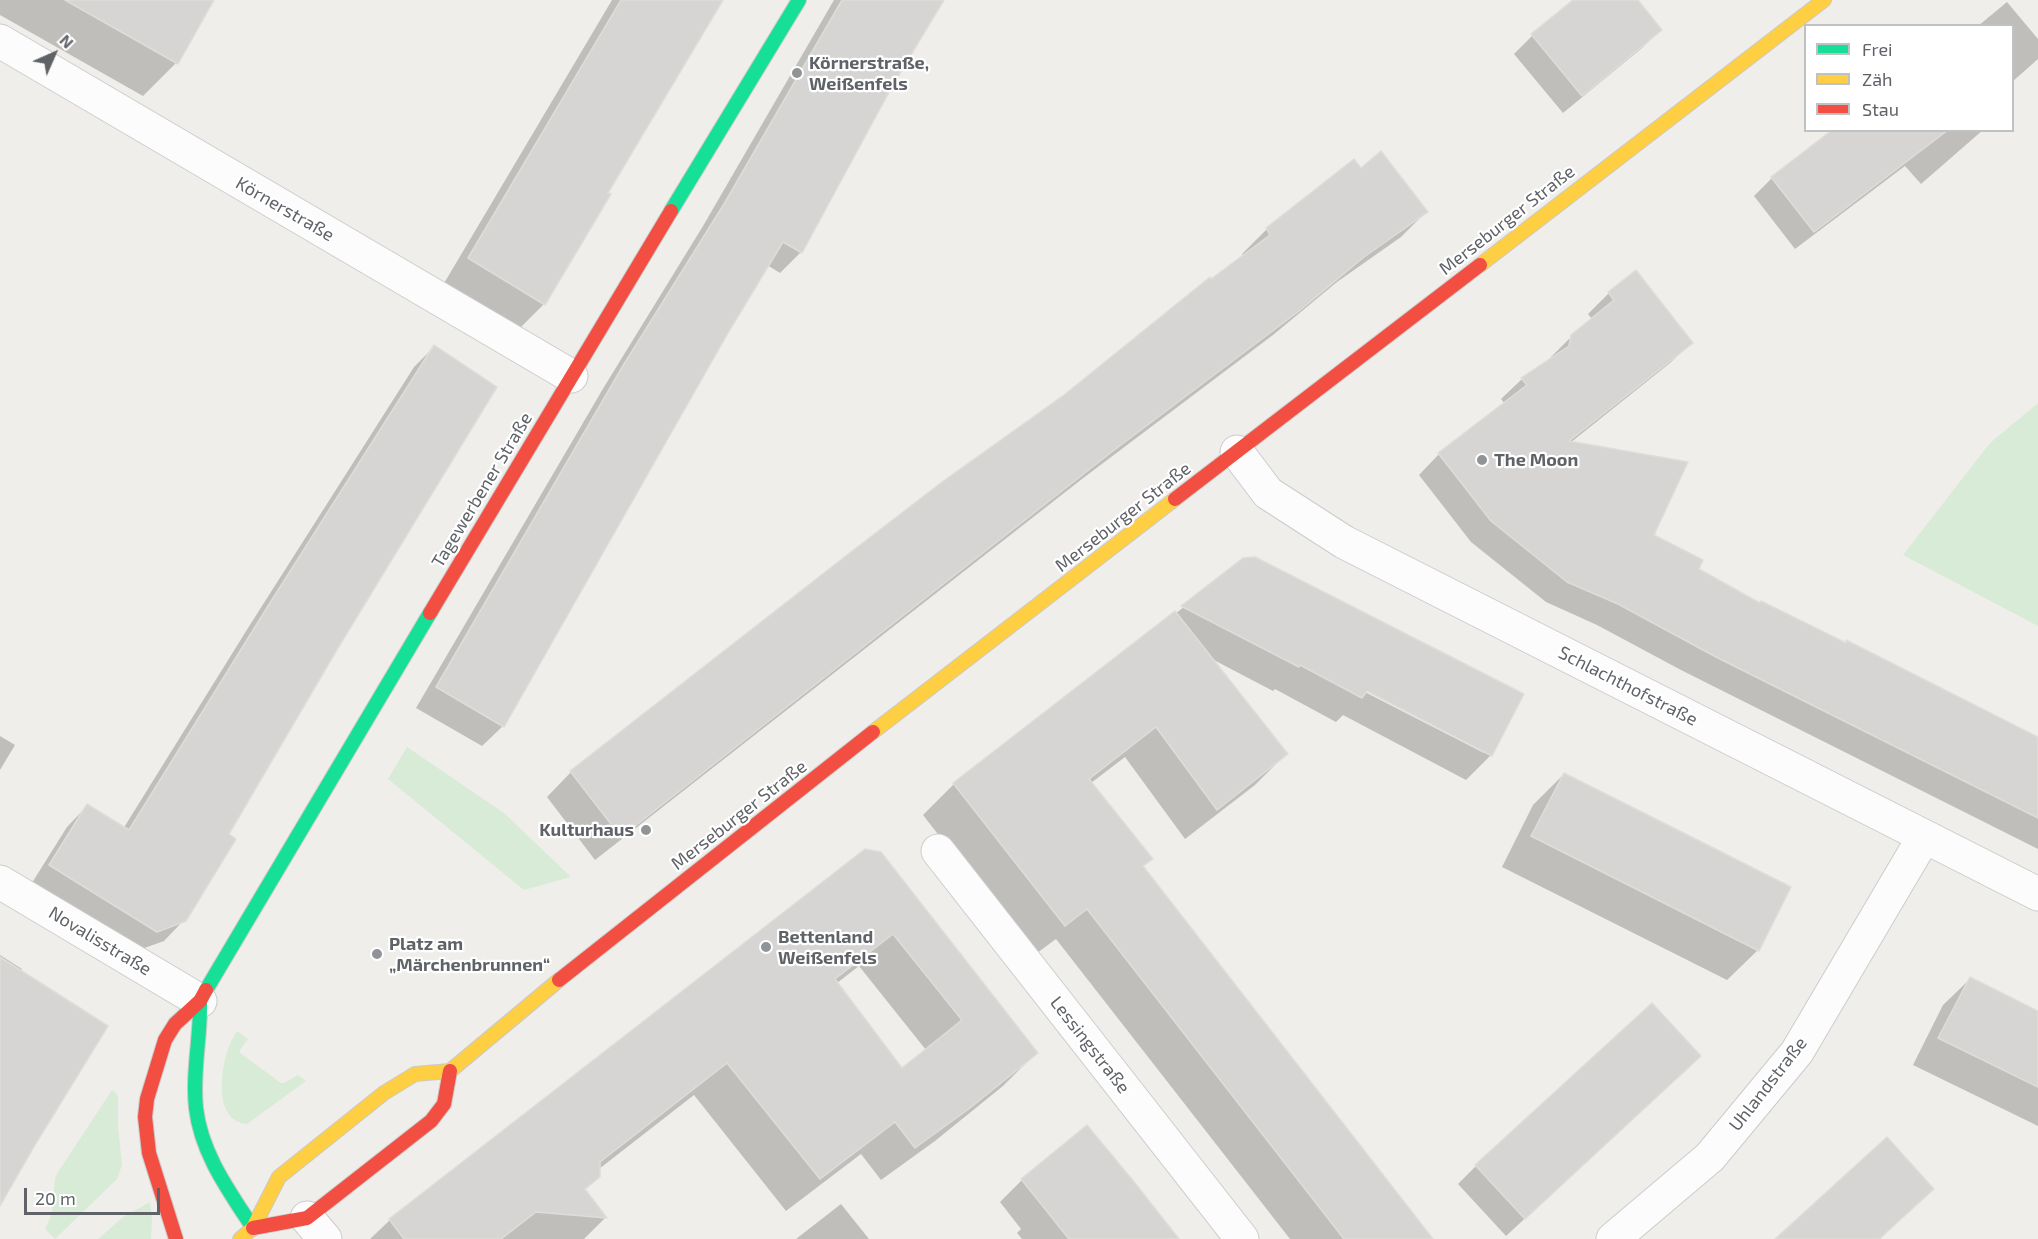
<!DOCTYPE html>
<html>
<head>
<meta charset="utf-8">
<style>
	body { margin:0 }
	#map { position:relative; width:2038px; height:1239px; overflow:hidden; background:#efeeea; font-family:"Exo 2",sans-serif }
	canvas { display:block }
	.legend { position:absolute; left:1804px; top:24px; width:210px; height:108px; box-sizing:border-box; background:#fff; border:2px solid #bfc1c3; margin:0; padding:8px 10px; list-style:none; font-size:18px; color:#5f6368 }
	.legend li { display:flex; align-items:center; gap:12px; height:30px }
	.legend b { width:30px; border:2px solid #bfc1c3 }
	.north { position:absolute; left:24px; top:24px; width:60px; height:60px; -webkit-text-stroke:4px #fff; paint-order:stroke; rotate:45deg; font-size:16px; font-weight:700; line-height:24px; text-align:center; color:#5f6368 }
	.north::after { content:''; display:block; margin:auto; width:21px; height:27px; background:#5f6368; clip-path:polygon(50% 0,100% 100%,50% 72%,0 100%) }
	.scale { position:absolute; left:24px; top:1188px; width:136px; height:27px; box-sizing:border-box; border:3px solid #5f6368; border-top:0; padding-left:8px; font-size:18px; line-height:21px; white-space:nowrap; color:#5f6368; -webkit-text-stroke:4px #fff; paint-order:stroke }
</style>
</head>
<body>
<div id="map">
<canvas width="2038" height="1239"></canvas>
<ul class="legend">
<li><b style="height:8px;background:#16e098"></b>Frei</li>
<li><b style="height:8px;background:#ffcf43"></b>Zäh</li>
<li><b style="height:8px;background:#f24e42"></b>Stau</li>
</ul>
<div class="north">N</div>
<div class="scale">20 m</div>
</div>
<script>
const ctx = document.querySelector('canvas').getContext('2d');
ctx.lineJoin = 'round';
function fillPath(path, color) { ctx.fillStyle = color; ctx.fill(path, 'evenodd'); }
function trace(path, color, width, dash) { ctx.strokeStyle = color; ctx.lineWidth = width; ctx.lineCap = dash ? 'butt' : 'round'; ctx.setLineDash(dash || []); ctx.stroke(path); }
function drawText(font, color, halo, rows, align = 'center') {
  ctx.font = font + ' "Exo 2",sans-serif'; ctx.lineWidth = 4.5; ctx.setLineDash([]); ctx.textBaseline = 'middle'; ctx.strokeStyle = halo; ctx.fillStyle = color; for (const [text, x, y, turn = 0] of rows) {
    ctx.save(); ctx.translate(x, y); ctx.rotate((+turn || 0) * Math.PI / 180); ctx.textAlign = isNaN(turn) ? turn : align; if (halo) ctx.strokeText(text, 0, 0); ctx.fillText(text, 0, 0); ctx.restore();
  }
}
fillPath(new Path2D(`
	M2038,403V626L1903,555L1990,443Z
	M407,747L504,813L571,877L524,890L388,779Z
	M237,1031L248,1039L240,1050V1053L281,1083H284L298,1075L306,1081L247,1124C215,1121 220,1075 227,1052C229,1045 233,1038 237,1031Z
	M112,1090L116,1093L118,1097V1126L122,1165L117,1179L55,1239L45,1229L52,1213L55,1178L58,1172Z
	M150,1202L152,1220L151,1239H98L123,1217Z`), '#d8ebd6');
fillPath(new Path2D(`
	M0,0H212L176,63L143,96L0,15Z
	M612,0H721L606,194L544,304L518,330L443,285Z
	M834,0H942L892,82L801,252L780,273L767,265L726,332L503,726L482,746L416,708L604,387L703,226Z
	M1576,0H1636L1660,30L1642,48L1563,113L1514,54L1532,36Z
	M2007,2L2038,39V59L2012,82V26H1978Z
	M1835,130H1983L1921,184L1905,166L1795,249L1754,196L1772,178Z
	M1354,161L1360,170L1426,212L1401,237L1337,282L1273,335L1082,479L595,860L547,797L571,772L1065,396L1244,256L1242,254L1267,229Z
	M1635,272L1691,343L1670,363L1570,443L1652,536L1697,570L1760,604L1845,644L1847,642L2038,738V849L1681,670L1597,625L1546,602L1471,542L1419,475L1439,454L1505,404L1501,399L1522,379L1550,360L1551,357L1572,336L1592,319L1588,314L1609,293Z
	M434,347L336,647L227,835L184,920L164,941L136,951L30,886L67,827L87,806L123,829L248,628L414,367Z
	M1244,559L1491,755L1466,780L1343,715L1336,722L1275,689L1273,691L1210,658L1286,754L1255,785L1185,839L1125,757L1091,783L1151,858L1142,867L1431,1239H1290L1056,939L1033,956L923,815L954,784L1175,614ZM1361,686L1484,750V753L1359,689Z
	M0,736L15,745L0,770Z
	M1564,774L1758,950L1727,980L1502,867L1533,805Z
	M866,851L1036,1053L1003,1086L935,1141L881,1180L861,1154L786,1211L694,1095L599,1169V1176L584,1191L605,1218L584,1239H370L390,1220ZM859,966L926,1050L902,1070L837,983Z
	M0,955L22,969L20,972L0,1203Z
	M1970,979L2038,1012V1126L1913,1065L1943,1005Z
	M1681,1074L1506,1236L1458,1184L1476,1166Z
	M1022,1180L1177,1239H1022L1017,1233L1021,1229L1000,1202Z
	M1932,1189L1880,1239H1777Z
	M841,1204L869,1239H796Z`), '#0003');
const building = new Path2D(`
	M65,0H214L178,64Z
	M621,0H723L608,193L611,194L545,305L468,258Z
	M842,0H944L894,83L802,253L783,242L728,333L504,727L436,687L624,364L724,204Z
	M1573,0H1638L1662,30L1582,96L1531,34Z
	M1832,130H1948L1814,232L1771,177Z
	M1381,151L1428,212L1364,257L1299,311L1109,454L621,837L570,771L847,555L942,482L1064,395L1210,277L1211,279L1270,235L1266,228L1354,159L1361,168Z
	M1636,270L1693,343L1569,441L1688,462L1654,535L1703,560L1699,569L1760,603L1761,601L1846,643V640L2038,737V818L1716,657L1618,604L1567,582L1491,521L1438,453L1527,385L1521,378L1569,346L1571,335L1614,300L1608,292Z
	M434,345L497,387L338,648L229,834L236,839L186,921L157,932L49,865L87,804L129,830L268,606Z
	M1255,557L1524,694L1492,756L1367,691L1362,698L1300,665L1299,667L1181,606L1243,558Z
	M1175,611L1288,754L1217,810L1156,727L1089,779L1153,859L1143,866L1433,1239H1344L1087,909L1065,926L953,783Z
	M1564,773L1791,887L1759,951L1531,836Z
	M865,849L881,852L1038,1053L970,1108L915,1148L895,1122L820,1179L727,1063L600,1162V1177L585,1189L607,1218L536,1212L501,1239H404L389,1219ZM893,934L962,1020L902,1068L835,979Z
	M0,957L108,1026L35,1145L0,1206Z
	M1970,977L2038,1011V1087L1938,1038Z
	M1652,1003L1701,1056L1525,1219L1475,1165Z
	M1087,1125L1135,1183L1179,1239H1069L1021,1179Z
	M1887,1137L1934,1189L1879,1239H1775Z`);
fillPath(building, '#d6d5d3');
trace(building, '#deddd9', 1.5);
const street = new Path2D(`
	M0,41L571,376
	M1237,452L1268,493L1344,542L2038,894
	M938,851L1242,1239
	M0,882L200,1001
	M307,1218L325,1239
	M1613,1239L1710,1157L1797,1052L1924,837`);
const fast = new Path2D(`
	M671,211L799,0
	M206,990L430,613
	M200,1001C201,1036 192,1072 196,1108C201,1153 229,1191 253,1228`);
const slow = new Path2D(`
	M1480,265L1824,0
	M873,732L1175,499
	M240,1239L253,1228L279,1177L384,1093L415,1074L450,1071L559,980`);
const jam = new Path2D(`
	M1175,499L1480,265
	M430,613L671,211
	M559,980L873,732
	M253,1228L307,1218L431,1121L444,1104L450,1071
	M176,1239L149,1153L145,1117L147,1099L165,1040L175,1024L200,1001L206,990`);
trace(street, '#cbcccc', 35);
trace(fast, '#cacacb', 16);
trace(slow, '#cacacb', 16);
trace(jam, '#cacacb', 16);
trace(street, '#fdfcfc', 33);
trace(fast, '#16e098', 14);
trace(slow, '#ffcf43', 14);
trace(jam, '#f24e42', 14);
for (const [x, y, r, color] of [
	[797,73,6,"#919496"],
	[1482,460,6,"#919496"],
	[646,830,6,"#919496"],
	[766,947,6,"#919496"],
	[377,954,6,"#919496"]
]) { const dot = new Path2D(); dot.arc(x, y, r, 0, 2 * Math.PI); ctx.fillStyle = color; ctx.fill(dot); trace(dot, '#fff', 2); }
drawText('bold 18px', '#5f6368', '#fff', [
	["Körnerstraße,",809,63],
	["Weißenfels",809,84],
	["The Moon",1494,460],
	["Kulturhaus",634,830,"right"],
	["Bettenland",778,937],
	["Weißenfels",778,958],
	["Platz am",389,944],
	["„Märchenbrunnen“",389,965]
], 'left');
drawText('18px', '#5f6368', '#fff', [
	["Körnerstraße",285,209,30],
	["Merseburger Straße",1507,220,-38],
	["Tagewerbener Straße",482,490,-59],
	["Merseburger Straße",1123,517,-38],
	["Schlachthofstraße",1628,686,27],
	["Merseburger Straße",739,815,-38],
	["Novalisstraße",100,941,31],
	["Lessingstraße",1090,1045,52],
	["Uhlandstraße",1768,1084,-52]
]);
</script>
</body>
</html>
